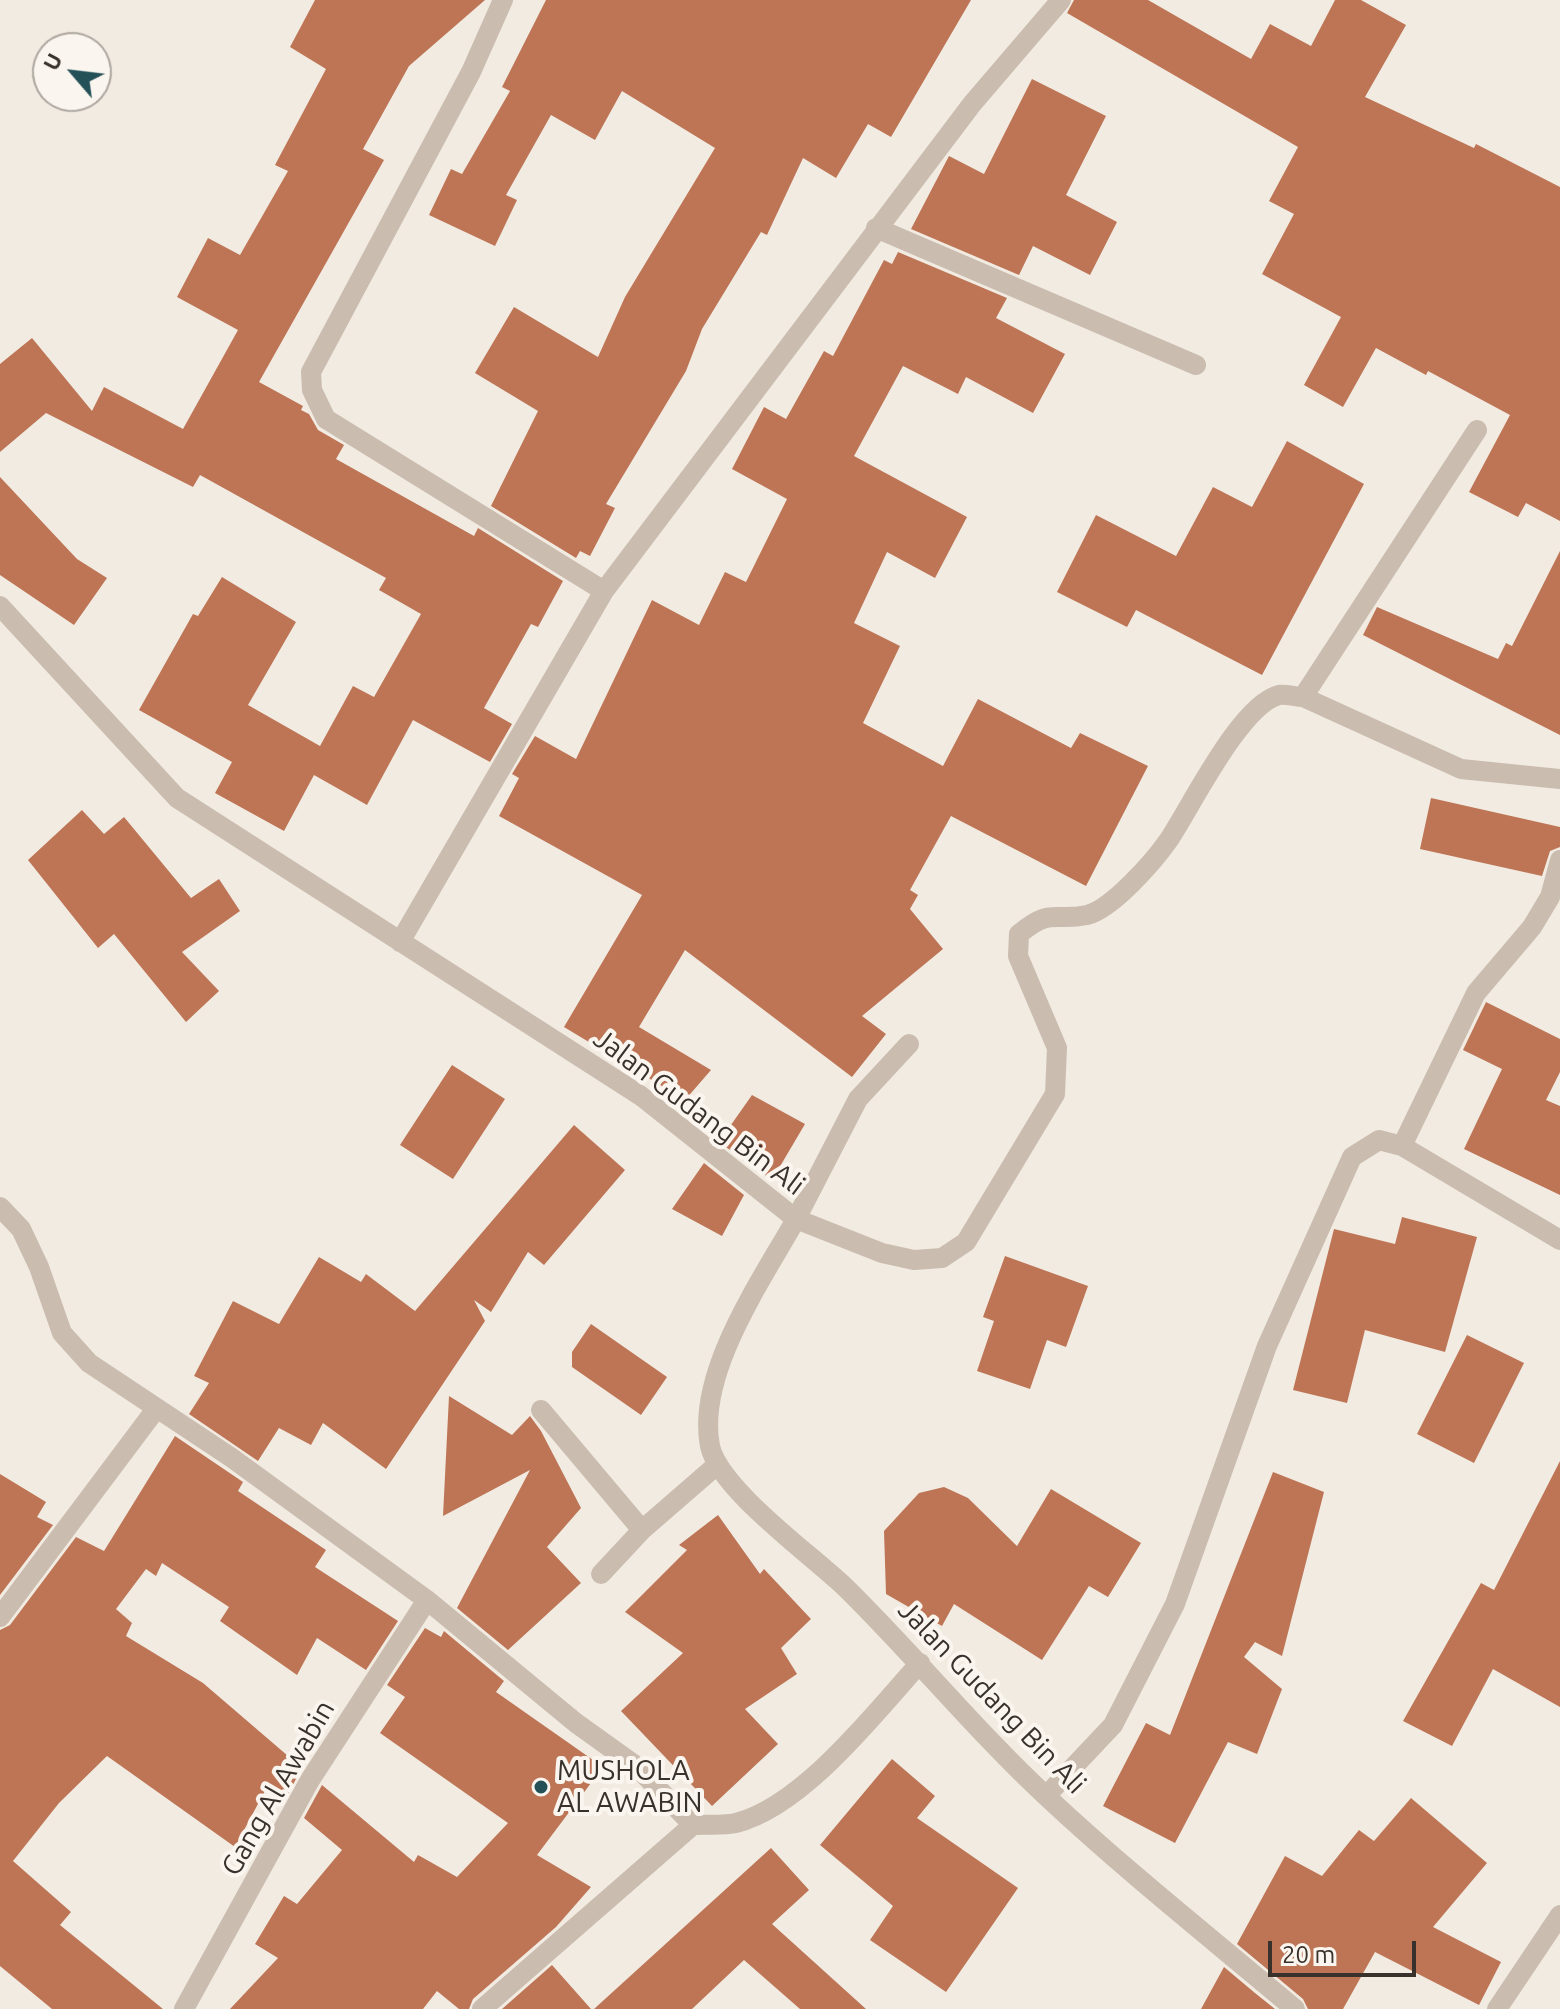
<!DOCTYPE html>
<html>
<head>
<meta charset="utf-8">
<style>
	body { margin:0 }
	#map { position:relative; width:1560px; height:2009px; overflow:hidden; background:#f2ebe2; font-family:Ubuntu,sans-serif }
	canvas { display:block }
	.north { position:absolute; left:32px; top:32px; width:80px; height:80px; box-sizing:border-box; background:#faf5ee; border:2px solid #ada7a0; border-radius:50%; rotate:298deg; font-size:22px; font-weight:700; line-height:32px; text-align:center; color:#39312c }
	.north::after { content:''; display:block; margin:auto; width:28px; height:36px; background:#245158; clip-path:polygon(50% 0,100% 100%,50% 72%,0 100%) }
	.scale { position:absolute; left:1268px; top:1941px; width:148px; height:36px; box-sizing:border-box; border:4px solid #39312c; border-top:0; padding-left:10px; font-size:24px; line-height:28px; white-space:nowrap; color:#39312c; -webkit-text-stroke:6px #faf5ee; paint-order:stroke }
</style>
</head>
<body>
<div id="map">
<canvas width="1560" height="2009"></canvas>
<div class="north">U</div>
<div class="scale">20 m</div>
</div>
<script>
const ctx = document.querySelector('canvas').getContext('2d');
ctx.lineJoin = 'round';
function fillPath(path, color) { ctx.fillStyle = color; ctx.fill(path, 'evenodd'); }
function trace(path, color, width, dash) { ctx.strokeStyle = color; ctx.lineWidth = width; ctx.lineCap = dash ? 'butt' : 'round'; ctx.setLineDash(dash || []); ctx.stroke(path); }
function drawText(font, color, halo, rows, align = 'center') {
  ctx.font = font + ' Ubuntu,sans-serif'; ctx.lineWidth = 8; ctx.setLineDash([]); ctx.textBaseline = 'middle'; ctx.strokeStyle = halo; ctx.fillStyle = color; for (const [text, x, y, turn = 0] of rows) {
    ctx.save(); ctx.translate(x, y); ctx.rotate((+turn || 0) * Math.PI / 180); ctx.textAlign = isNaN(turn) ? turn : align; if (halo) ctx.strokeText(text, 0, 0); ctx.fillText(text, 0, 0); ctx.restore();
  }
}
fillPath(new Path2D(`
	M315,0H485L409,66L363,149L384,160L259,382L303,406L301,410L309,414L318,430L344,445L336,459L474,536L478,528L563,581L538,627L531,624L484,708L512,724L490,762L413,720L367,805L314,775L284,831L215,793L232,762L139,710L193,614L198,616L222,577L296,622L248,705L320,746L353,686L374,697L421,614L379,590L386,578L200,475L193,487L46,413L0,452V364L32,338L92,411L104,387L183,429L238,330L177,297L208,238L240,255L288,171L275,165L326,69L290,47Z
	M546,0H971L891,137L868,124L836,178L803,158L767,235L761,232L702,329L686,371L606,504L615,508L590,556L580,551L576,558L491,506L538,411L475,373L514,307L598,357L625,297L715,148L622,91L595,140L551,115L506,195L517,200L495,246L429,215L451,169L462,174L510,91L502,87Z
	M1074,0H1148L1251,59L1270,24L1311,46L1335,0H1361L1406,25L1365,97L1474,148L1476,144L1560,187V521L1526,503L1518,517L1469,492L1510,415L1428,371L1426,375L1376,348L1343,407L1304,385L1341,317L1262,274L1294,214L1269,201L1298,147L1067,13Z
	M1032,79L1106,116L1066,195L1117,222L1090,275L1033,246L1019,275L911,229L949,156L984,174Z
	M898,252L1007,298L996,318L1065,354L1033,413L966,377L958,394L903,366L854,456L967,517L935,578L887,552L854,623L900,646L863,723L943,766L978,699L1071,748L1080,733L1148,766L1086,886L951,816L910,890L918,895L910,909L943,949L862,1016L886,1034L852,1077L685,950L639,1027L711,1070L685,1100L564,1027L642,895L499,816L519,778L512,774L535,736L576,759L652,600L699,625L725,572L746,582L787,499L732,469L764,407L786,419L824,351L833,356L884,260L892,264Z
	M1287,441L1364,484L1262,675L1136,610L1127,627L1057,592L1096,515L1176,556L1213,487L1252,507Z
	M0,477L77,559L107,578L74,625L0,575Z
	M1560,551V735L1363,635L1377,607L1498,659L1506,643L1512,646Z
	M1431,798L1560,827V847L1550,851L1542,876L1420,849Z
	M82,810L104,834L124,817L191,898L219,879L240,911L182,952L219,991L186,1022L114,934L98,948L28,860Z
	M1486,1002L1560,1039V1072L1546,1100L1560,1106V1195L1464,1149L1502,1069L1463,1050Z
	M452,1065L505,1099L453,1179L400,1145Z
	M752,1095L805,1124L772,1180L719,1142Z
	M574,1125L625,1170L544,1265L528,1252L491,1312L474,1300L485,1321L386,1469L323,1423L311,1445L279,1428L258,1461L189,1414L209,1383L194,1376L233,1301L279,1324L319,1257L361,1282L366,1274L415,1311Z
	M704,1163L744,1195L722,1236L672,1209Z
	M1402,1217L1477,1237L1445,1352L1365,1330L1347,1403L1293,1390L1334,1229L1395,1244Z
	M1005,1256L1088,1286L1066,1347L1047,1340L1030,1389L977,1371L994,1321L983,1317Z
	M591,1324L667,1377L641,1415L572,1367V1352Z
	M1467,1335L1524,1363L1474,1463L1417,1434Z
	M449,1396L512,1435L530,1416L541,1431L581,1508L547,1547L581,1583L508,1650L457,1608L530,1470L443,1516Z
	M175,1436L243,1482L238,1491L326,1550L315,1567L398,1621L366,1670L317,1638L297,1675L220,1621L229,1607L162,1563L156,1576L146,1569L116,1609L132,1623L126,1636L203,1683L302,1768L284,1801L267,1787L235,1847L107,1756L59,1803L13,1861L71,1912L60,1925L163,2009H52L0,1966V1630L10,1625L76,1537L104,1551Z
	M1560,1461V1707L1493,1669L1452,1746L1403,1721L1481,1583L1494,1590Z
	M1273,1472L1324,1492L1282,1656L1255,1642L1244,1657L1282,1689L1257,1754L1228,1742L1175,1843L1103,1806L1146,1723L1170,1735Z
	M0,1474L46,1502L37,1517L53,1525L0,1595Z
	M944,1487L968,1498L1017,1546L1051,1489L1141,1543L1108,1597L1089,1586L1042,1660L954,1604L942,1626L886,1594L884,1531L919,1493Z
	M718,1515L760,1574L764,1569L811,1619L781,1648L797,1674L745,1709L778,1744L712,1806L621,1711L683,1653L625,1612L687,1550L679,1545Z
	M425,1628L441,1637L444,1631L504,1681L496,1692L603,1767L537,1855L591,1887L556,1927L473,1999L469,2009H459L437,1991L423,2009H230L278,1958L255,1944L284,1896L297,1904L342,1850L304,1818L322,1785L414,1862L418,1855L457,1877L508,1823L380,1733L405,1697L387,1685Z
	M892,1759L935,1796L917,1818L1018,1888L946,1992L870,1940L893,1906L820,1845Z
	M1411,1798L1487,1863L1433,1927L1501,1962L1479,2005L1375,1952L1343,2009H1308L1303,1999L1237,1944L1285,1856L1322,1876L1359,1830L1374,1841Z
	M771,1848L809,1890L772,1924L866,2009H800L744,1960L692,2009H594Z
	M552,1965L591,2009H502Z
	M1224,1967L1255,1993L1275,2009H1201Z`), '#bd7555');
trace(new Path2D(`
	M503,0L471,72L311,372L312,390L326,419L604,591
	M876,228L1196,365
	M0,606L177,798L641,1096L796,1219C762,1280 696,1373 710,1446C719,1489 813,1556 846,1588C915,1656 977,1732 1047,1797C1126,1871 1212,1939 1295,2009
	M1303,697L1477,430
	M400,942L604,591L972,104L1061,0
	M909,1044L858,1099L796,1219L882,1253L914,1260L942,1258L966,1242L1055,1094L1057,1048L1018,956L1019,934C1052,907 1053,922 1087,915C1112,909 1153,862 1168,841C1191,807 1240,705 1279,695C1286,694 1296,697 1303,697L1461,769L1560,779
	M1402,1146L1476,993L1532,927L1550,897L1560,860
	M0,1207L21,1229L39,1267L62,1333L89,1363L232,1458L427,1600L576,1723L636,1766L693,1825
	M541,1410L642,1530
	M601,1574L642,1530L718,1464
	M0,1617L156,1409
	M1046,1796L1113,1725L1175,1604L1267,1346L1352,1157L1379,1140L1402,1146L1560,1240
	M184,2009L310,1780L427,1600
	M482,2009L693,1825C706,1824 723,1826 736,1823C803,1806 875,1713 920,1663
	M1497,2009L1560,1915`), '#cabcae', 20);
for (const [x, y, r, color] of [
	[541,1787,8,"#245158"]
]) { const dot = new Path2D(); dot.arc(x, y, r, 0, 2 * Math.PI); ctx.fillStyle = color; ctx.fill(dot); trace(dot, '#faf5ee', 3); }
drawText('28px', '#39312c', '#faf5ee', [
	["Jalan Gudang Bin Ali",699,1112,37],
	["Jalan Gudang Bin Ali",992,1697,46],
	["Gang Al Awabin",278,1788,-60]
]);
drawText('28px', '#39312c', '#faf5ee', [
	["MUSHOLA",557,1771],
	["AL AWABIN",557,1803]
], 'left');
</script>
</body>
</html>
